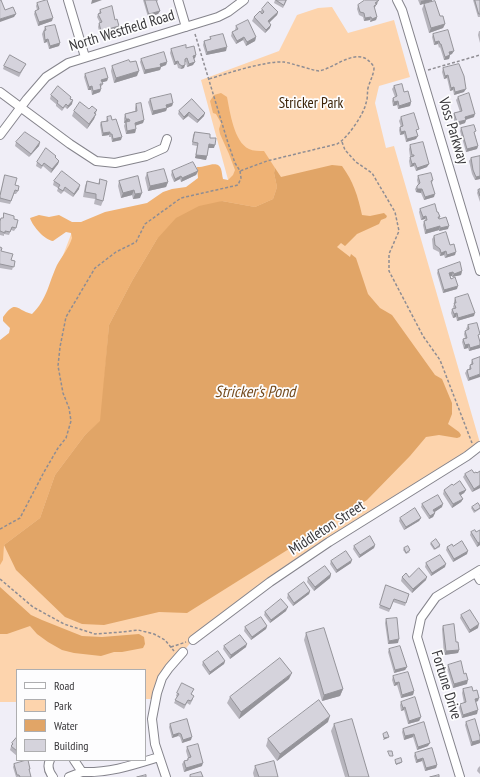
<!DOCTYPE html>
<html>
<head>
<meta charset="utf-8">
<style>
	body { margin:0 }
	#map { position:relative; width:480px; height:777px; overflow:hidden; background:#f0eef7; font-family:"PT Sans Narrow",sans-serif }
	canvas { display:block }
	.legend { position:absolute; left:16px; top:669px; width:130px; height:92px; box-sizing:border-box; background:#fdfdfe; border:1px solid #aeaeb0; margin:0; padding:5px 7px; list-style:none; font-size:12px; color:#38373a }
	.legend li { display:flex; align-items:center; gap:8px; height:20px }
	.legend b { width:20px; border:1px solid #aeaeb0 }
</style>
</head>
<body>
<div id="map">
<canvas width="480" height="777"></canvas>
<ul class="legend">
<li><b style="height:5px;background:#fff"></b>Road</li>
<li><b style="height:11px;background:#fdd4ad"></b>Park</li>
<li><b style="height:11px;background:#e1a567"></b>Water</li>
<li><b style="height:11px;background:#d5d3dc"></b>Building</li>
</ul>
</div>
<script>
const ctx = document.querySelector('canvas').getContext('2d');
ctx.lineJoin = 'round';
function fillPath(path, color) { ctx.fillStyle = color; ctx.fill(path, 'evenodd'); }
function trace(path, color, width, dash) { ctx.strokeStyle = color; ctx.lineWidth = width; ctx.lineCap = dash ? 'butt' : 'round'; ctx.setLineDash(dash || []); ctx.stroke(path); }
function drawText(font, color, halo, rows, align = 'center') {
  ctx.font = font + ' "PT Sans Narrow",sans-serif'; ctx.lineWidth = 3.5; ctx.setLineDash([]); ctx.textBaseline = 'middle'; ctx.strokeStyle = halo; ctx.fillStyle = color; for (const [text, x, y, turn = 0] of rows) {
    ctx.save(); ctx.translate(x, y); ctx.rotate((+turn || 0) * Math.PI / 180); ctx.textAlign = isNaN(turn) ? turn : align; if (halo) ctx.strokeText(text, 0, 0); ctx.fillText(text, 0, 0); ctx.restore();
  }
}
fillPath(new Path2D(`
	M332,7L348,33L394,20L410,77L379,86L375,103L386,148L394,146L480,443L329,542L193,640L169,668L156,699H145V670H17V702H0V439L15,381L75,224L230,187L201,80L279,51L297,15L318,8Z`), '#fdd4ad');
fillPath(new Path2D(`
	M221,93L227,97C230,112 234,142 249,149C253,151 259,151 264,151L275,168L274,173L277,187L273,199L255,207L222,201L157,239L132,281L109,325L101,421L85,435L55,475L40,518L4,545L3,560L0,565V340L9,333L10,328L3,321V317C16,299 16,310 32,314C47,300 49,282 57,265C62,256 69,248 72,238L71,233L66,232L53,241C45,240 33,227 30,218L39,215L49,217L59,215L72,222H81L105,212L147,203L163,192L172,189L186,187L198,178L197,167C204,168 218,159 221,169C222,172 222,175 223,179L228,180L233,175L235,170L229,154L220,134L219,129L221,123L216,114L213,113L210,101L214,95Z`), '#efb274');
fillPath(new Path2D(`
	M332,165L342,166C353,181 358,196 362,215L370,216L384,213L387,216L386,218L381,220L379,224L357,234L345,246L341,243L337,247L350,257L351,254L356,258L368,294L380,308L392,315L435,375L442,379L452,403V414L448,424L459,432L461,435L460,437L457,438L439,435L426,437L410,456L367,500L187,613L159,612L104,625L82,624L65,617L16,570L4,545L40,518L55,475L85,435L100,421L109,325L132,281L157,239L176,218L199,206L222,201L255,207L273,199L277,187L274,173L275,168L281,177Z
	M0,587L31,615L42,620L82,636L102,637L139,634L144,637L145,644L143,648L122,652H114L101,656L74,653L62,650L48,642L37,634L30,626L7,634H0Z`), '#e1a567');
const minor = new Path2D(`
	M68,0L85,57
	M178,0L186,27
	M397,0L402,10L480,271
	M0,92L70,144L96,161L115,163L146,156L164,148L167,139
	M0,135L27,99L46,77L68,63L218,17L228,12L244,0
	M476,573L480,580
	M193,640L270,582L329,542L467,456L480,446
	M50,760C47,766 49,772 53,777
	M82,772C110,773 133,765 159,757
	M69,777L82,772L74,760
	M166,777L155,744L152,719L157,693L162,678L169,668L183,652
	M460,777L417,637L421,618L436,597L480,570`);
trace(minor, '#85848c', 10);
trace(new Path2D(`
	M195,34L228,143L235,163L240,171L267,161L337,144C347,139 364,114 366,103C368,98 367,93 368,88C370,81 373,76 374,69C374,66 372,64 370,62C356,47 335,68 319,71C315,71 291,63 284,62C265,61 228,73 209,79
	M428,70L480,55
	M342,142L345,150L356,162L372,173L395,212L399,231L389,254V271L423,336L440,360L472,443
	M0,529L20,518L44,472L58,448L66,438L71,421L69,408L63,393L58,366L60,347L66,317L95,268L116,252L136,242L145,224L181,198L238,185L241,178L240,171
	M0,579L33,607L64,624L95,634L122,632L138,630L154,634L165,640L174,651
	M171,647L186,642`), '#8f8d93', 1.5, [3, 2]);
trace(minor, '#fff', 8);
fillPath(new Path2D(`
	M143,0H158L157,2L160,11L158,14L148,17Z
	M275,0H287L283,8L274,3Z
	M418,0H432V1L420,5Z
	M473,0H480V17H478Z
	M37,3L52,21L38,26L34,14L35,11L37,10L36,6Z
	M378,3L377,4L374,8L377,17L376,20L370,22V20L364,21L363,17L359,15L357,9L358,5Z
	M424,4L440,16L445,24L443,28L429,33L422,9Z
	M262,9L278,12L277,15L269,22L270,28L265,33L252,21L254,17L260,12Z
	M100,10L118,29L100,35L98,27L99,23H100L97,17L98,14L99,13Z
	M236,26L256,37L255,41L246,46L243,40L236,44L231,36L232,32L236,30H235Z
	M45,27L60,43L59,46L49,49L47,42L44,43L42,34Z
	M479,31H480V43L478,35Z
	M433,34L452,54L450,55L449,59L444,60L440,47L439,48L438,44L434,45L432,37Z
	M210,37L226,51L206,55L203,45L204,41L210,40Z
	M186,48L196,55L195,58L194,59L193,65L187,67L186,62H185L184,68L181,69L178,68L177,64L174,65L170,53L171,49Z
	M141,59L167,62L166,65L161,67L160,70L144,74L140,62Z
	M130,62L137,76L114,83L111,71L112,66Z
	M26,64L19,77L3,69L4,66Z
	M443,68L464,92L454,95L453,90L450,91L447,78L444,79L442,72Z
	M85,74L108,78L107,81L102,82L103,84L101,87V89L100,92L92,95L91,90H88L84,77Z
	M394,86L404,92L411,102L410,106L398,109L397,105L393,106L392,101L393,98L395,97L392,89Z
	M51,95L71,97V99L72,104L67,109L65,107L62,111L56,106V104L50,99Z
	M458,97L474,117L466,120L465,123L456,126L453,117L454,113L460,112L456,100Z
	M150,99L173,103L172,106L167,108L166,111L152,115L148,102Z
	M192,99L204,116L197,123L188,116L183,120L178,114L179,111Z
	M136,104L144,120L143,123L135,126L136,129L135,133L126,134L124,126L125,123H124V118L125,114L135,111V108Z
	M89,109L97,110L94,119L87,129L72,116L74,111Z
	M107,117L112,120L121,140L112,142L111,137H109V135L102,136L100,125L101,122L106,121Z
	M401,117L417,132L416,139L406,142L404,134L400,135L399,130L400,127H401L399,121Z
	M461,128L475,135L478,146L477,149L466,152L460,131Z
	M195,132L210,138L214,148H208L207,156L206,160L195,158L197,146L192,145L193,135Z
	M16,142H40L39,146L29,157L15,146Z
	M410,145L427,167L416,171L414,166L410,167L409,161L410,157L409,149Z
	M56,156L55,158L59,161L58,164L51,173L43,166L41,169L36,166L37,162Z
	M480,156V179L475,180L472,174L469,161L471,158Z
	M172,171H198L196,175L181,182L180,179L174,182L171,175Z
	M147,173L168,182L166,187L148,191L145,178Z
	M5,175L15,185L18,191L16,194H14L10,204L0,202V194Z
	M138,176L140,198L133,199L132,195L121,198L118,186L119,181Z
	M418,176L433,180L432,183L434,197L424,200L421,193L416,192L415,189L417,186L418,184L417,180Z
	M100,179L103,201L101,206L94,204L95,199L83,197L85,186L87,181L98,184Z
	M54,181L79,189L73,197L64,191L61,194L57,191L58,188L53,185Z
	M480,189V202L477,193L478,190Z
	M420,209L437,212L440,217L439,219L448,229L439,231V230L425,234L423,225L424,221H425V219L421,220L419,212Z
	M2,218L14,219L16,228L14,231L11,230L9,235L4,234V236L0,235V220Z
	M434,236L450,245L455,255L445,258L444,255L440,256L439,252L433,249L432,239Z
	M0,247L1,251L11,260L15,261L12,270L0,268Z
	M438,270L462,271L461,275L452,277V276H450L457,289L443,293L437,273Z
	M455,298L474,316L457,321L456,317L453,318L451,313L452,309H454L453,307L454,304V301Z
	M468,325L479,338L480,342V348L469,351L468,348L464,349L462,342L463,339L465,338L464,334L465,331L467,330L466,329Z
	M480,357L468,381L465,373L467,370L469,369V368L470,365L471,364V363L472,360Z
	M480,471V488L472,492L463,477L465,474L477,473Z
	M444,490H466L464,493L460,495L463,499L461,502L452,508L443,494Z
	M422,504L442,507L434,512L435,513L433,517L429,519L421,507Z
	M480,506V509L474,513L471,508L472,507Z
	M400,518H421L419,521L404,530L399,521Z
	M471,532H476L480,545L477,547L470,535Z
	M431,543L440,545V547L434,550L430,544Z
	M375,545L374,548L359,558L353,549L354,546Z
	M453,546L467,554L453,562L446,550L447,547Z
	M404,548L410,552L406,554L403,550Z
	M331,561L351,563L336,573L330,564Z
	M426,563L445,567L431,576L425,567Z
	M331,574L330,578L314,591L307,582L308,578Z
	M402,577H409L426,580L412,593L401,581Z
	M386,585L409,594L405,606L393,602L389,612L379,608Z
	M310,591L309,594L293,606L287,598L288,594Z
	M286,611L270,623L264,615L265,612Z
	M461,615L478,628L469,633L460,618Z
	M386,619L398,643L388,644L385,623Z
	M267,626L266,629L251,640L244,631L245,627Z
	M443,626L456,642L459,650L458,653L444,655L442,629Z
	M306,633L343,689L340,696L322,701L304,640Z
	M224,646L246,647L230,659L223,649Z
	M389,649L407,667L405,670L394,673L388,652Z
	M225,661L224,664L209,675L202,665L203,662Z
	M448,665L464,674L467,684L453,688L447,668Z
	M393,676L414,691L413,695L401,698L397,685L394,686L392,680Z
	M289,679L239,719L227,703L230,697Z
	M463,689L473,691L478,701L476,702L477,714L462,718L459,708L460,704L464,703L462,693Z
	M177,693L192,694L193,699L190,705L187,703L184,709L174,703L177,697L176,696Z
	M401,702L421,717L419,721L408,724L404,710L401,711L400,705Z
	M328,722L277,761L266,746L268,739Z
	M424,722L428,746L417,750L413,737L404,740L402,732L403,729Z
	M466,722L480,743L471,746L465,725Z
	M170,724L191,740L182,743L180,737L178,736L172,738L169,727Z
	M334,724L369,777H345L331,731Z
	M17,737V756L10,750L12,743Z
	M187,747L202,766L184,772L182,764L184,761L187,760L188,758L186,751Z
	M415,753L437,765L436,768L425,771L422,761L416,763L414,756Z
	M14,764L30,769L29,771L31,777H16L13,767Z
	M255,766L278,777H254L253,773Z
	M480,766V774L477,771L478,768Z`), '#b7b5bd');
fillPath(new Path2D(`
	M92,0H102L91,4Z
	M379,0L375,7L373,9L375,3Z
	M425,0H432V1L420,5L421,1Z
	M160,11L158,14L148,17L149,14Z
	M278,12L277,15L267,25L268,21Z
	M16,14L14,17L0,22V19Z
	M371,17L370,20L364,21L365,18Z
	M377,17L376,20L370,22L372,19Z
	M53,18L52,21L38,26L39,22Z
	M445,24L443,28L429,33L431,28Z
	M271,25L270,28L265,33L266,30Z
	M119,26L118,29L100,35L101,31Z
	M244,37L243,40L236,44L237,41Z
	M256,37L255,41L246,46L247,42Z
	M48,39L47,42L44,43L45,40Z
	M439,41L438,44L434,45L435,42Z
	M60,43L59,46L49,49L50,46Z
	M227,47L226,51L206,55L207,52Z
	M454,51L452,54L448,55L449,52Z
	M196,55L195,58L192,59L193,56Z
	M450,55L449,59L444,60L445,57Z
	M178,61L177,64L174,65L175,62Z
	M167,62L166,65L161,67L160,70L144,74L145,70L160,64Z
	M195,62L193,65L187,67L189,64Z
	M185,65L184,68L181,69L182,66Z
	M139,71L137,76L114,83L116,78Z
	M448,75L447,78L444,79L445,76Z
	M108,78L107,81L100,83L101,80Z
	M92,86L91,90H88L89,87Z
	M454,87L453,90L450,91L451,88Z
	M101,89L100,92L92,95L93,91Z
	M466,89L464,92L454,95L455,92Z
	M73,100L72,104L67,109L68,106Z
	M398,101L397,105L393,106L394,102Z
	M411,102L410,106L398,109L399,106Z
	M173,103L172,106L167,108L166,111L152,115L153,111L166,105Z
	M189,112L188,116L183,120L184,117Z
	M205,113L204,116L197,123L198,120Z
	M96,114L94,119L87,129L89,124Z
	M475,114L474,117L464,120L465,117Z
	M126,119H129L128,122L124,123Z
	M144,120L143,123L134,126L135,123Z
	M466,120L465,123L456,126L457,122Z
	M136,129L135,133L126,134L127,131Z
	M405,131L404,134L400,135L401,132Z
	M110,132L109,135L102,136L103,133Z
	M418,136L416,139L406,142L407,139Z
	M122,137L121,140L112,142L113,139Z
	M40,142L39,146L29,157L31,154Z
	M209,144L215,145L214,148H208Z
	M478,146L477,149L466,152L467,149Z
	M196,155L207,156L206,160L195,158Z
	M59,161L58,164L51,173L52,169Z
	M415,163L414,166L410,167L412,164Z
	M429,164L427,167L416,171L417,168Z
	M198,171L196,175L181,182L182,178Z
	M181,176L180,179L174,182L175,179Z
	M480,176V179L475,180L476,177Z
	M168,182L166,187L148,191L150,186Z
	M80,185L79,189L73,197L74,194Z
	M417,189H422L421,193L416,192Z
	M134,190L132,195L121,198L123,193Z
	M142,193L140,198L133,199L135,194Z
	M435,194L434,197L424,200L425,197Z
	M426,216L425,219L421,220L423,217Z
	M440,226L439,230L425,234L426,230Z
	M449,226L448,229L439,231L440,228Z
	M446,251L444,255L440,256L441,253Z
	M456,252L455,255L445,258L447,255Z
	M462,271L461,275L452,277L454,274Z
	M453,272L452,276L448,277L449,273Z
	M458,286L457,289L443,293L444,290Z
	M457,313L456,317L453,318L454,314Z
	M475,313L474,316L457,321L458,318Z
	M469,344L468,348L464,349L465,345Z
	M480,345V348L469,351L470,348Z
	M480,374V377L468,381L469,378Z
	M480,485V488L472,492L474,489Z
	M466,490L464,493L458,497L459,493Z
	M463,499L461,502L452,508L453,504Z
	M443,504L442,507L432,514L433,510Z
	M435,513L433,517L429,519L430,516Z
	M421,518L419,521L404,530L406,527Z
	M480,542V545L477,547L478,543Z
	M375,545L374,548L359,558L360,555Z
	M468,551L467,554L453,562L454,559Z
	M352,560L351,563L336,573L337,570Z
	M446,564L445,567L431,576L432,573Z
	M331,574L330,578L314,591L315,587Z
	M427,577L426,580L412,593L413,589Z
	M310,591L309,594L293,606L294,603Z
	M288,607L286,611L270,623L271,620Z
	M479,624L478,628L469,633L470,630Z
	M267,626L266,629L251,640L252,637Z
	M399,639L398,643L388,644L389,641Z
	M247,644L246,647L230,659L231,655Z
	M459,650L458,653L444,655L446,651Z
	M225,661L224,664L209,675L210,672Z
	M407,667L405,670L394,673L395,670Z
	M292,673L289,679L239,719L241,712Z
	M468,680L467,684L453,688L454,684Z
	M399,682L397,685L394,686L395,683Z
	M343,689L340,696L322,701L324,695Z
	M414,691L413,695L401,698L402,695Z
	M479,698L478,701L474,702L475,699Z
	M405,707L404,710L401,711L403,708Z
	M478,710L477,714L462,718L463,715Z
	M330,716L328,722L277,761L280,754Z
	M421,717L419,721L408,724L409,721Z
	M179,733L178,736L172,738L173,735Z
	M414,734L413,737L404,740L405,736Z
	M192,737L191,740L182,743L183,740Z
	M389,737L388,738L383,740L384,738Z
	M480,740V743L471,746L472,742Z
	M430,743L428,746L417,750L418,747Z
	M423,758L422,761L416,763L417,760Z
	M402,762L401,763L396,765V764Z
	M203,763L202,766L184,772L186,768Z
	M437,765L436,768L425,771L426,768Z`), '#95949a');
const building = new Path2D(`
	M0,0H1L5,10L13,7L16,14L0,19Z
	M47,0L53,18L39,22L35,11L39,9L37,3Z
	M145,0H156L160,11L149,14Z
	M276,0H286L284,5Z
	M365,0H379L375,3L377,4L374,6L377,17L372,19L371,17L365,18L364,13L360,12L358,5Z
	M475,0H480V14H479Z
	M435,1L440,16H443L445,24L431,28L424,4Z
	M268,2L278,12L268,21L271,25L266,30L254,17L260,11L262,14L264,12L262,9Z
	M112,6L115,20L117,19L119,26L101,31L99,23L102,22L98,14L101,13L100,10Z
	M248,20L256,37L247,42L244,37L237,41L232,32L238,29L236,26Z
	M55,25L60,43L50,46L48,39L45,40L44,31L46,30L45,27Z
	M448,30L454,51L449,52L450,55L445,57L441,44H440L439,41L435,42L433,34Z
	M223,34L227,47L207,52L204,41L211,39L210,37Z
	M186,45V48L194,46L196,55L193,56L195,62L189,64L187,58L185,59V65L182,66L179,64L178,61L175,62L171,49Z
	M164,52L167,62L160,64L161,67L145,70L141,59Z
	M10,55L26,64L20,73L4,66Z
	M129,60L130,62L136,61L139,71L116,78L112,66Z
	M459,64L464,76L466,89L455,92L454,87L451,88L448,75L445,76L443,68Z
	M105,68L108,78L101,80L103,84H100L101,89L93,91L92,86L89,87L85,74Z
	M402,84L404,92L408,91L411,102L399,106L398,101L394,102L393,98L397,96L394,86Z
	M58,86L71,97L70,99L73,100L68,106L66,104L63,108L57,103L58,101L51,95Z
	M469,93L475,114L465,117L466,120L457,122L454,113L462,111L458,97Z
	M171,94L173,103L166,105L167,108L153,111L150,99Z
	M192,99L205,113L198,120L189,112L184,117L179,111Z
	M80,102L89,109L92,106L97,110L94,113L96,114L89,124L74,111Z
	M141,103L144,120L135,123L136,129L127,131L126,122L130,121L129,119H126L125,114L137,111L136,104Z
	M414,113L419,129L416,130L418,136L407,139L405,131L401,132L400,127L403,126L401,117Z
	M111,116L112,120L116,119L122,137L113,139L112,134H110V132L103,133L101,122L108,121L107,117Z
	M474,125L476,131L474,132L478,146L467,149L461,128Z
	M25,132L40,142L31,154L16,142Z
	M195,132L210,134V138H216L215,145L209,144L207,156L196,155L198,143L193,142Z
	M423,142L429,164L417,168L415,163L412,164L410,157L414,156V155H412L410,145Z
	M46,148L56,156L55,157L59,161L52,169L44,163L42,166L37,162Z
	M480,156V176L476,177L473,170L471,158Z
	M193,162L198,171L182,178L181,176L175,179L172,171Z
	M164,169L168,182L150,186L147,173Z
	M62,171L80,185L74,194L65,187L63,191L58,188L60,185L54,181Z
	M431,173L433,180L431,181L435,194L425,197L422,189H417V186L420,183L418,176Z
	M5,175L17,178L15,185L19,186L18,191L15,190L11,201L0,198V196Z
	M138,176L142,193L135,194L134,190L123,193L119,181Z
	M100,179L107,181L103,201L96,199V194L85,192L87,181L99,184Z
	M480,189V196L478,190Z
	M435,204L437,212H438L440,217H438L439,219L446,217L449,226L440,228V226L426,230L424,221L427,220L426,216L423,217L420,209Z
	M4,213L14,216V219L18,220L16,228L12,227L10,232L5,231V233L0,231V221L1,218H3Z
	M446,232L450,245L454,244L456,252L447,255L446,251L441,253L440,249L435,245L434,236Z
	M0,247L2,248L1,251L13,254L11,260L15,261L14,267L0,264Z
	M460,262L462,271L454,274L453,272L449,273L451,279L455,277L458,286L444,290L438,270Z
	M468,294L475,313L458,318L457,313L454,314L452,309L456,308L454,303H456L455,298Z
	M477,323L480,334L478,335L480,342V345L470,348L469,344L465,345L463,339L467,338L465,331L469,329L468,325Z
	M480,357V374L469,378L467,370L471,369L470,365L473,364L472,360Z
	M472,470L474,473L476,472L477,473L480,471V485L474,489L465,474Z
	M460,481L466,490L459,493L463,499L453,504L444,490L452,484L453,485Z
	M438,495L443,504L433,510L435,513L430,516L422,504Z
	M478,503L480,506V508L475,511L472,507Z
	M415,508L421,518L406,527L400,518Z
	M475,530L476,532L480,530V542L478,543L471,532Z
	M370,536L375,545L360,555L354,546Z
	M436,539L440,545L435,549L431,543Z
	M462,541L468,551L454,559L447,547L452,544L453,546Z
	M408,546L410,550L406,553L404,548Z
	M346,551L352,560L337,570L331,561Z
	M440,555L446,564L432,573L426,563Z
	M325,566L331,574L315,587L308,578Z
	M419,568L427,577L413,589L402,577L406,573L409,577Z
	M304,582L310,591L294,603L288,594Z
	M386,585L409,594L406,603L394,599L390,609L380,605Z
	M281,599L288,607L271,620L265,612Z
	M470,610L479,624L470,630L461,615Z
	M261,617L267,626L252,637L245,627Z
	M397,618L399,639L389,641L386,619Z
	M454,624L456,642H458L459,650L446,651L443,626Z
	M324,628L343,689L324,695L306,633Z
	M240,635L247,644L231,655L224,646Z
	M400,646L407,667L395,670L389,649Z
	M218,651L225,661L210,672L203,662Z
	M280,658L292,673L241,712L230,697Z
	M461,661L464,674L466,673L468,680L454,684L448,665Z
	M408,672L414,691L402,695L399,682L395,683L393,676Z
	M182,683L194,689L191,694L194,696L191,701L188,700L185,705L175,700L179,694L177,693Z
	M472,687L473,691L477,690L479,698L475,699L478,710L463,715L460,704L466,702L463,689Z
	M415,697L421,717L409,721L405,707L403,708L401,702Z
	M319,700L330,716L280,754L268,739Z
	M187,719L192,737L183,740L181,734L179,733L173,735L170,724Z
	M352,719L369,777H349L334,724Z
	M475,719L480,737V740L472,742L466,722Z
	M424,722L430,743L418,747L414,734L405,736L403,729Z
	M387,732L389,737L384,738L383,734Z
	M17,737V751L11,746L13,744L12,743Z
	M198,744L203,763L186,768L184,761L188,760V758L191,757L187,747Z
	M432,748L437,765L426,768L423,758L417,760L415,753Z
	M388,751H392L393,756H390Z
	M401,758L402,762L396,764L395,760Z
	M28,760L30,769H29L31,777H20L19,775H17L14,764Z
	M274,761L278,777H259L255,766Z
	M201,772L203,777H190V775Z
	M146,775V777H137Z
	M439,775V777H430Z`);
fillPath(building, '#d5d3dc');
trace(building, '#95949a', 1);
drawText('15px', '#38373a', '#fdfdfe', [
	["North Westfield Road",122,31,-17],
	["Voss Parkway",453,131,73],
	["Middleton Street",327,528,-33],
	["Fortune Drive",446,685,73]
]);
drawText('15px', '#3d2409', '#fdfdfe', [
	["Stricker Park",311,104]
]);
drawText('italic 16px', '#744b1d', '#fdfdfe', [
	["Stricker's Pond",255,392]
]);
</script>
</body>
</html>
